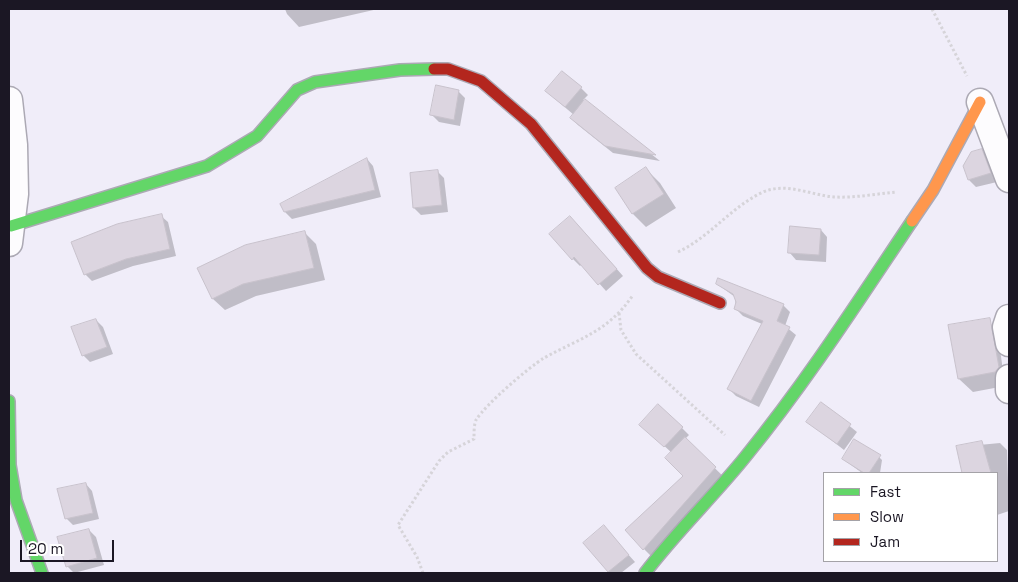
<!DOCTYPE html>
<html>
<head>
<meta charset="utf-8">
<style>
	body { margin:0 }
	#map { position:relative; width:1018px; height:582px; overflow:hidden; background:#f0edf9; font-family:"Space Grotesk",sans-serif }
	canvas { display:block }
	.frame { position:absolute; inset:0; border:10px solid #1b1724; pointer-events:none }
	.legend { position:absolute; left:823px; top:472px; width:175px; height:90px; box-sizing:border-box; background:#fff; border:1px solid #a4a2a7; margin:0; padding:6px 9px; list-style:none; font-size:15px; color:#1b1724 }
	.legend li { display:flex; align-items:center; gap:10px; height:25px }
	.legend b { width:25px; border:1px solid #a4a2a7 }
	.scale { position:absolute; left:20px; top:540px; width:94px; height:22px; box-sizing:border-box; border:2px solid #1b1724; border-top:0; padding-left:6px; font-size:15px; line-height:18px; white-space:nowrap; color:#1b1724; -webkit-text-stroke:4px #fff; paint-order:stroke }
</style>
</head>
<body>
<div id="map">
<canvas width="1018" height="582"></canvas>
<div class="frame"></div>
<ul class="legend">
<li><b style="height:6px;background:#63d668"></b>Fast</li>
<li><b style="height:6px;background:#ff974d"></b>Slow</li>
<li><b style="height:6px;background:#b3261e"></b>Jam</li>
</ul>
<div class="scale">20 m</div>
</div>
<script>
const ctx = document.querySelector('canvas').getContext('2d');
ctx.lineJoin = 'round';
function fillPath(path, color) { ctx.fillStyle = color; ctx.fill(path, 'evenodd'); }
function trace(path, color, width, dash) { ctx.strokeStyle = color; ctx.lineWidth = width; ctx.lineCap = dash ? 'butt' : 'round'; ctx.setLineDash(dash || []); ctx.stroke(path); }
fillPath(new Path2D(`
	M285,9H378L299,27L287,14Z
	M581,88L588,95L583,100L660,161L613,153L578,125L571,118L574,115L554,98Z
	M458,91L465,98L460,126L439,122L432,115Z
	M981,150L988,157L997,182L976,187L969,180Z
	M367,159L373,166L381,197L292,219L285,212Z
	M646,169L660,183L676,208L646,227L633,214L616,188Z
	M437,171L444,178L448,212L421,215L414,208Z
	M161,216L168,222L176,256L133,266L92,281L85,274Z
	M577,224L623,276L606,291L582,264L580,266L573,259Z
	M821,230L827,237L826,262L796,260L790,253Z
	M304,232L316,244L325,280L256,296L225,310L213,299L199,268Z
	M717,284L783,305L790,312L785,326L796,335L759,407L736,396L729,389L762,324L743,316L736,309L735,297Z
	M96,320L103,327L113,354L90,362L83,355Z
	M984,320L998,334L1005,386L973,392L959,379Z
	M821,403L857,432L844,450L808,422Z
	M682,428L689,435L685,439L729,482L657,562L644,549L685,476L672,453L648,431Z
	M1000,443L1007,450L1009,511L997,515V473H963L958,447Z
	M875,453L882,460L880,473H862L843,459Z
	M86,484L92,491L99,519L73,525L66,518Z
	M89,530L96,537L104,565L74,573L67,566Z
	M610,534L635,562L621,573H610L585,543Z`), '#0003');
const building = new Path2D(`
	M562,71L582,87L565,107L545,91Z
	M436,85L459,90L454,120L430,115Z
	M585,99L656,155L605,146L570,118Z
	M982,149L991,173L968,180L963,166L971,152Z
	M367,158L375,190L284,212L280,204Z
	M646,167L664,194L632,214L615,188Z
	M438,170L442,205L413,208L410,173Z
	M162,214L170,249L126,259L84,275L71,242L117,224Z
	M570,216L617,269L598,285L574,257L572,260L549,234Z
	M790,226L821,229L819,255L788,253Z
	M305,231L314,268L243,284L212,299L197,268L245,245Z
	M718,278L784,304L777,321L790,327L751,401L727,389L763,321L734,309L736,302L733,294L716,284Z
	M990,318L999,367L995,372L958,379L948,325Z
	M96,319L107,347L82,356L71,327Z
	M821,402L851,424L837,444L806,422Z
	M658,404L683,427L664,447L639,425Z
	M685,437L716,467L643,550L625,530L683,476L665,458Z
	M854,439L881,455L869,473H864L842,459Z
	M982,441L991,473H962L956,446Z
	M86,483L93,513L65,519L57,489Z
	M604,525L629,555L608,572L583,543Z
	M89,529L97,558L66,567L57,537Z`);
fillPath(building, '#dcd5e0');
trace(building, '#c8c2cc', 1);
const street = new Path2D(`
	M9,100L14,145L15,194L9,243
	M980,102L1009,179
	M1009,318L1006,327L1009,343
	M1009,378V390`);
const fast = new Path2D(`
	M11,226L207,166L257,136L297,90L315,82L400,70L434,69
	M9,401L10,465L16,500L42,573
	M645,573C676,532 714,496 746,456C807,381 859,300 912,221`);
const slow = new Path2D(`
	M912,221L933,190L980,102`);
const jam = new Path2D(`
	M434,69H448L481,81L531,124L647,268L658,277L720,303`);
trace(street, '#aca9b4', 29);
trace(fast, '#aca9b4', 14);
trace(slow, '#aca9b4', 14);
trace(jam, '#aca9b4', 14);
trace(new Path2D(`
	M932,9L967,76
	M678,252C710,237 731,207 763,192C786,182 811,195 834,197C854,198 876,194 896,192
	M619,313L621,330L636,354L725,435
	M423,573L417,557L398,525L439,461L448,452L474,439C474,433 474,424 476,420C486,404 528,368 544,358C580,338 608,332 633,295`), '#d6d4d9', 3, [2.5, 2.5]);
trace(street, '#fdfcfe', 26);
trace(fast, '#63d668', 11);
trace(slow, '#ff974d', 11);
trace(jam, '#b3261e', 11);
</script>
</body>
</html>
